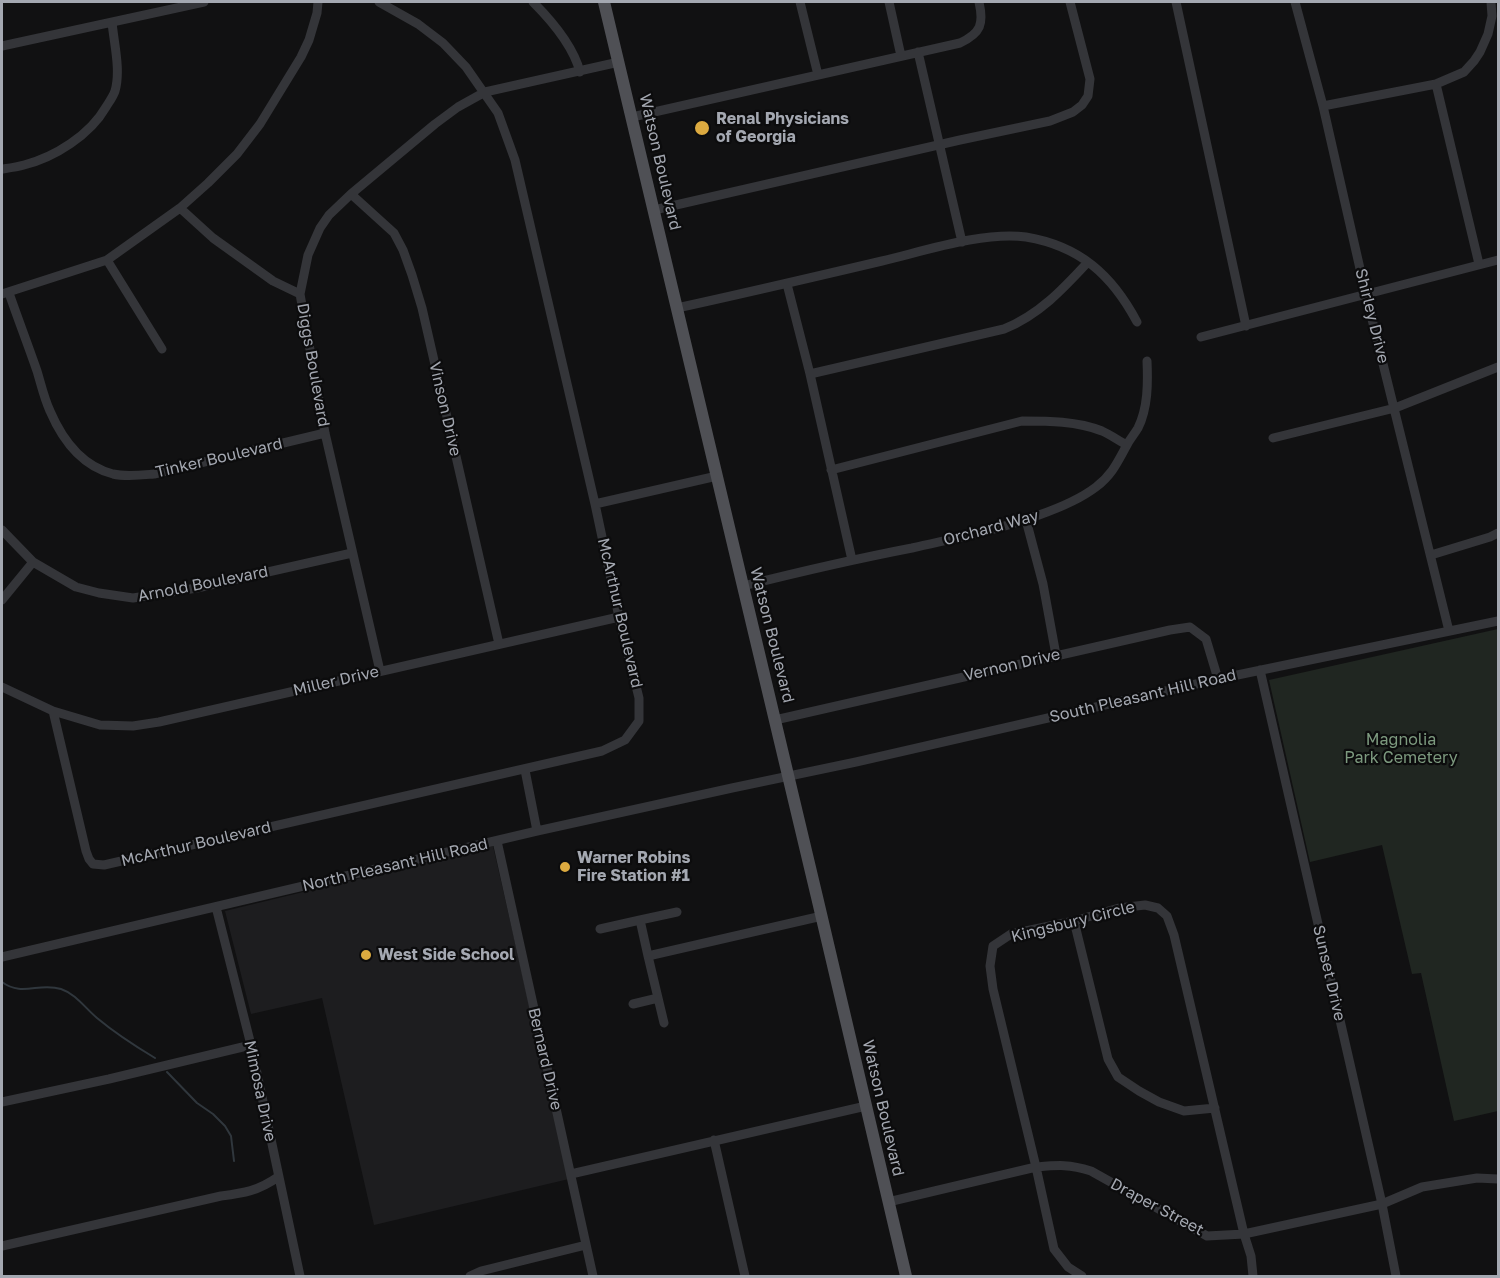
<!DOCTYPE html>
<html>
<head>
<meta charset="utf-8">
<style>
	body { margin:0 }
	#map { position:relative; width:1500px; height:1278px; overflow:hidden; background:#111112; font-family:"Golos Text",sans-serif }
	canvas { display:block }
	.frame { position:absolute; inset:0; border:3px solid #a4a8b1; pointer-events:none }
</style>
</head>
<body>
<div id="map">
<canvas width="1500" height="1278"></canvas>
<div class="frame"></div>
</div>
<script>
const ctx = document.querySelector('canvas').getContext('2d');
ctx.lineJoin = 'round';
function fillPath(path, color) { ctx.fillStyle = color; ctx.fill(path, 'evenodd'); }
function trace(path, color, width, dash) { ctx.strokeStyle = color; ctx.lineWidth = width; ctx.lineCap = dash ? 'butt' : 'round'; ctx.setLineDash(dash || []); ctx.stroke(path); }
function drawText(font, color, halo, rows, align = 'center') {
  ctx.font = font + ' "Golos Text",sans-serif'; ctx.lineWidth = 4.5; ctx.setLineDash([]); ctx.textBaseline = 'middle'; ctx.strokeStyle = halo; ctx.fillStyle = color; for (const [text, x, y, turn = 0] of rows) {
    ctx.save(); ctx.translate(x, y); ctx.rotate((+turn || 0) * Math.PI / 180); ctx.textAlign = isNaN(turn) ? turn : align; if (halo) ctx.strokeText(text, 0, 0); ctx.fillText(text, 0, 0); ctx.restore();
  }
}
fillPath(new Path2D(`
	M493,846L569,1179L374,1225L322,998L251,1014L225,911Z`), '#1d1d1f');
fillPath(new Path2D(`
	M1498,629V1111L1454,1121L1421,973L1412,974L1382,845L1310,862L1269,680Z`), '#202621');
trace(new Path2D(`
	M2,982C22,997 39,982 61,989C76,994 85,1008 97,1018C115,1033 135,1046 155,1058
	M167,1072L197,1103L213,1114L225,1126L231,1136L234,1161`), '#30373d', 2);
trace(new Path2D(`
	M533,2C552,21 573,45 580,72
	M800,2L818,75
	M889,2L901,56
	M1176,2L1246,326
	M1295,2L1323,106L1366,295L1449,631
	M2,46L204,2
	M918,52L962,242
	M1436,84L1479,264
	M1323,106L1436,84L1464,72L1474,61L1480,52L1488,34L1492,16L1491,2
	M632,117L960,43C981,33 984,24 979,2
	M2,169C9,168 17,167 24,165C55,157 90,135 106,107C109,102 113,97 115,91C121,70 114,44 112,22
	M351,194L394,233L403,250L412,275L422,308L499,644
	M180,208L213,238L273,281L300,294
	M654,210L960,140L1050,121L1073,112L1082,105L1088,96L1090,79L1070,2
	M107,260L162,349
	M787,284L810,374L852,560
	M9,293C18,319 28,345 37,371C41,384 44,398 50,411C62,439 82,466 113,474C126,477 142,475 154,474L325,433
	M2,294L107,260L180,208L208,183L237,154L260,124L301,57L309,40L317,13L318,2
	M677,308C746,293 814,277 882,261C924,251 985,231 1026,237C1080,246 1112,275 1137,322
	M1201,337L1498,260
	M810,374L1004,329C1039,315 1063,289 1088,262
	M1273,438L1395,408L1498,367
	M831,470L1022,421C1048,421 1077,421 1102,431C1111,435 1119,441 1127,445
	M595,504L717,476
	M1026,520L1043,584L1056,655
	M2,530L33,562L76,587L99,593L133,598L197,588L352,553
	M1431,555L1490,537L1498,533
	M743,586C799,572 855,559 912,548C955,538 998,530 1039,515C1059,508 1079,500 1096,487C1113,474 1118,461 1128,443C1131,438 1135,433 1138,428C1148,408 1148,383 1147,361
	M2,600L33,562
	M1260,670L1382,1204L1396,1276
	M380,671L325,433L300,294L308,255L320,228L329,215L351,194L435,124L458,107L485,92L619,62
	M2,687L53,711L86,851L89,859L93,864L104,865L602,751L625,740L639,721V698L619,617L595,504L515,160L498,113L466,67L443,43L418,24L379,2
	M53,711L100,725L133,726L159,722L619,617
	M775,720L1170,630L1190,627L1206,639L1218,679
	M525,770L537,831
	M497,841L593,1276
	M216,907L251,1045L300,1276
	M640,920L677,912
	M1074,921L1108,1059L1118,1077L1139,1091L1159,1102L1184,1111L1215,1108
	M600,929L640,920L648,956
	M2,957L537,831L732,788L856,762L1218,679L1498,621
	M633,1004L658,998
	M664,1023L648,956L822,916
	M2,1102L109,1079L251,1045
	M714,1140L745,1276
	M571,1174L866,1106
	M888,1202L1036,1167C1059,1165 1069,1164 1091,1171L1207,1236L1244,1234L1382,1204L1422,1187L1477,1178L1498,1179
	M2,1246L221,1196C244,1193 258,1191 278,1177
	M470,1276L481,1271L586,1245
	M1082,1276L1068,1267L1054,1249L1036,1167L993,989L990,966L993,946L1011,934L1074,921L1119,908L1145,905L1158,908L1167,916L1174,935L1244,1234L1251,1256L1253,1276`), '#343539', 9);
trace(new Path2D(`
	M604,2L817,897L906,1276`), '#4f5055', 12);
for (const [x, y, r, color] of [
	[702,128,8,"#dcaa40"],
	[565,867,6,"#dcaa40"],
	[366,955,6,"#dcaa40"]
]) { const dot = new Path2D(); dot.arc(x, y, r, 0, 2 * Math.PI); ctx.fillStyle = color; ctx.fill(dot); trace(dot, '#0c0c0d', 2); }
drawText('bold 16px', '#a4a8b1', '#0c0c0d', [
	["Renal Physicians",716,119],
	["of Georgia",716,137],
	["Warner Robins",577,858],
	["Fire Station #1",577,876],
	["West Side School",378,955]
], 'left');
drawText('16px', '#a4a8b1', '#0c0c0d', [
	["Watson Boulevard",660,162,77],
	["Shirley Drive",1372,316,76],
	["Diggs Boulevard",313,365,80],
	["Vinson Drive",445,409,77],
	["Tinker Boulevard",219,458,-13],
	["Orchard Way",991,528,-15],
	["Arnold Boulevard",203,584,-11],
	["McArthur Boulevard",620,613,77],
	["Watson Boulevard",772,635,76],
	["Vernon Drive",1012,665,-13],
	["Miller Drive",336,681,-13],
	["South Pleasant Hill Road",1143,696,-13],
	["McArthur Boulevard",196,844,-13],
	["North Pleasant Hill Road",395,865,-13],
	["Kingsbury Circle",1073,922,-14],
	["Sunset Drive",1329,973,77],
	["Bernard Drive",545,1059,77],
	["Mimosa Drive",260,1091,78],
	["Watson Boulevard",883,1108,77],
	["Draper Street",1157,1207,28]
]);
drawText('16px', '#7d9a7f', '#0c0c0d', [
	["Magnolia",1401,740],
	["Park Cemetery",1401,758]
]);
</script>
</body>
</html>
